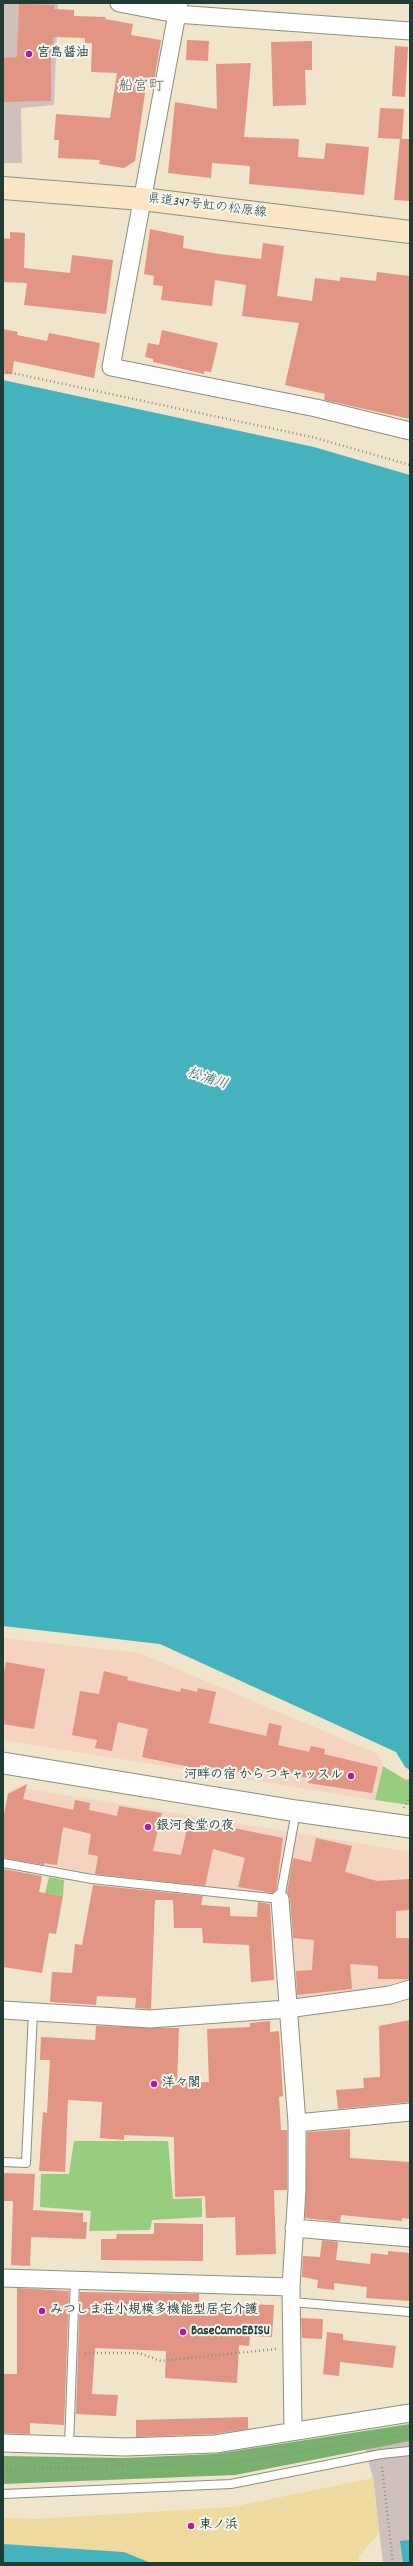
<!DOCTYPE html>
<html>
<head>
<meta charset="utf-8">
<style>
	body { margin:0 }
	#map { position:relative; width:413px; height:2566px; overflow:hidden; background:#f0e4cb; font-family:Dekko,sans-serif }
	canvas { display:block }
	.frame { position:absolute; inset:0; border:4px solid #1f3d34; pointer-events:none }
</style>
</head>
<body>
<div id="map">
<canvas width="413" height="2566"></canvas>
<div class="frame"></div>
</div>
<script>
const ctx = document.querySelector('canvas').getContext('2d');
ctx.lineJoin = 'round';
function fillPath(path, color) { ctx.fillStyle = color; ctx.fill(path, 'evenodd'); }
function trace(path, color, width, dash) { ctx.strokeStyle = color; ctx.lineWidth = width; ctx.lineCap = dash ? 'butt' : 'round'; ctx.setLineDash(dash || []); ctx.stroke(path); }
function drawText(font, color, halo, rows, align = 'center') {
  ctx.font = font + ' Dekko,"Klee One",sans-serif'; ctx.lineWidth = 4; ctx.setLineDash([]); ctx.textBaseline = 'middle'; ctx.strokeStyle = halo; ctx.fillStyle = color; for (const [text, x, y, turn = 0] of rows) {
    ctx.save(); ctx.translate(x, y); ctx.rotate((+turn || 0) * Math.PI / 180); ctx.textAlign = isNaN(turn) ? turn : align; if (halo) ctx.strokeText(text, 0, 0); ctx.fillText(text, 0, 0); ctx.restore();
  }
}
fillPath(new Path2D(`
	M3,1638L139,1653L378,1754L383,1766L375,1800L3,1740Z
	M17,1787L410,1852V1982L389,1989L290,2001L284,1897L93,1874L3,1856V1815L8,1792Z`), '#f4d3c0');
fillPath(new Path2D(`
	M3,3H58L54,105L21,108L22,163H3Z
	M410,2441V2563H383L373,2478L365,2448Z`), '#d0c0bc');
fillPath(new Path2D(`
	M383,1766L406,1780L410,1779V1805L375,1800Z
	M49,1877L64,1880L63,1896L45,1893Z
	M74,2141H168L173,2199L202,2198V2217L152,2220L150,2230L89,2231L91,2211L40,2207L41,2174H69Z`), '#98cd7f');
fillPath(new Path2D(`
	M410,2424V2441L235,2475L3,2484V2456L124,2458L215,2454Z`), '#7ab06e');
fillPath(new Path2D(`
	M373,2478L379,2533L359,2556V2563H151L124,2552L3,2544V2518L36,2519L232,2507Z`), '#eeda9e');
fillPath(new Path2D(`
	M3,380L314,447L410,475V1770L405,1767L396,1752L160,1644L3,1626Z
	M410,2540V2563H403L400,2541Z
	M3,2544L124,2552L151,2563H3Z`), '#44b3be');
fillPath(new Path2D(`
	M19,4L54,5V9L74,10V16L106,17L105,19L133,24L131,35L161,40L154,81L147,80L135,161L124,168L99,164L100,160L58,158L59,140H54L56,114L110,118L117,73L91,72L92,43H85V38L53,37V44H51V101L3,102V58L17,57Z
	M187,40L209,41L208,61L186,60Z
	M312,41V70H305L306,105L273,106L271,42Z
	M395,46L408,47L405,97L392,96Z
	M251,63L244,137L299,139L298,157L324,159L326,143L369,147L364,195L249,184L250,166L212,163L211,178L168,173L175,102L217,109L216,64Z
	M380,108L404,109L402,139H410V201L394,200L400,139L378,138Z
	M150,229L184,236L183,248L219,254L261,259L263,243L284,246L277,296L312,301L315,278L340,281V277L376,281L377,272L410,276V419L324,400L325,394L285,385L299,323L242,316L246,285L215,280L212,306L161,300L163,286L153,285L154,276L144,274Z
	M10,232L25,233L24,268L70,273L72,255L113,260L106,314L24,305L27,283L3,282V238L10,239Z
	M3,329L18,332L17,335L47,341L49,333L100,343L94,378L14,361L12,374H3Z
	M162,330L218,343L211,372L204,371V374L153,362V359L145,357L148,343L159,345Z
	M6,1662L45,1669L34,1729L3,1724V1677Z
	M104,1671L128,1677L127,1680L180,1692L181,1688L197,1692L198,1688L216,1692L209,1723L266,1736L269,1723L282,1726L278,1745L309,1752L311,1746L325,1749L324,1754L378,1767L372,1793L308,1783L309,1778L256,1767L254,1775L200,1765L199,1769L142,1757L148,1729L118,1722L112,1751L95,1748L97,1740L72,1735L80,1691L99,1694Z
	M27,1784L23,1799L73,1810L75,1800L90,1803L89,1810L117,1816L119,1806L162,1813L153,1851L181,1855L189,1819L283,1838L276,1890L273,1893L238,1887L245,1858L213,1849L205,1886L95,1874L98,1856L88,1854L91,1834L63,1827L57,1865L44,1863V1865L3,1858V1819L8,1794Z
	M316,1838L352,1846L345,1872L377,1881L410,1879V1910L396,1911V1938H410V1979H378V1966L350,1964L352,1989L297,1995L296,1971L312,1970L314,1940L293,1938L290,1898L287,1892L293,1858L311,1862Z
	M3,1869L42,1876L39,1892L63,1896L56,1934L49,1933L42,1973L3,1967Z
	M93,1885L203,1896L201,1905L230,1907V1916L257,1917L258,1902L270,1904L274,1980L251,1982L249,1945L203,1943L202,1928H174L173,1900H155L151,2009L135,2008L136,1998L97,1996L96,2005L50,2002L52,1972L72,1973L75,1944L82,1945Z
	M410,2020V2102L338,2109L336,2090L364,2088L363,2078L380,2077L379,2026Z
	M270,2021V2032L279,2031L283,2096L279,2097L281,2130H287V2190H274L276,2254L236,2255L235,2217L206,2218L205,2196L175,2197L174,2137L124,2135V2140L100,2138L102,2102L68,2100L65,2172L39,2171L43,2112L47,2113L50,2060H40L41,2037L95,2040L96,2026L179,2028L177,2083L209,2082L207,2029L250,2027V2023Z
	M350,2129V2158L410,2162V2219L402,2218V2221L341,2215L340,2222L305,2218L307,2132Z
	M3,2173L35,2174L33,2210L83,2213V2222H87L86,2239L31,2237L30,2266L11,2265L13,2201H3Z
	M154,2223L203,2224V2261L101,2260V2239H116L117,2234H154Z
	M322,2240L338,2242L336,2260L370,2264L371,2253L388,2255V2251L410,2253V2301L366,2298L367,2287L334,2283V2290L317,2288L318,2280L302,2277L303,2256L320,2257Z
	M17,2288L69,2291L64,2425L30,2423V2434L3,2433V2374H17Z
	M80,2292L199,2294V2306L242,2308V2304L274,2305L272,2337L250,2336L249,2346L239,2345L237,2383L165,2378L166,2351L95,2348L92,2394L118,2395L116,2416L76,2414Z
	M301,2318L323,2319L322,2339L302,2338Z
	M327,2332L343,2334V2340L396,2346L393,2368L340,2362L339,2376L323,2374Z
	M248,2417V2429L214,2434L136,2437V2420Z`), '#e19582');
const service = new Path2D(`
	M3,1863L92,1879L280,1899L296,1811
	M3,2162L26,2163L33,2012
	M292,2302L410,2312
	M69,2446L75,2280
	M3,2494L231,2484L381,2454L410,2451`);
const minor = new Path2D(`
	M119,3L176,14L410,31
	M179,3L111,367L316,408L410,431
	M280,1899L297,2123V2190L291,2287L293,2430
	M3,2010L150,2019L287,2009L390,1995L410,1989
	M297,2123L410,2112
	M294,2228L410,2238
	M3,2278L291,2287
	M3,2443L125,2447L215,2444L410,2413`);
const tertiary = new Path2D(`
	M3,1763L296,1811L410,1827`);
const secondary = new Path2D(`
	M3,188L142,199L410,232`);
trace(service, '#889080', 10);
trace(minor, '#889080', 19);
trace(tertiary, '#889080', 23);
trace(secondary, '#889080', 24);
trace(new Path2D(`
	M3,371L312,437L410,465
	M404,1808L410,1796
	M85,2353H139L161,2361L276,2349
	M145,2465L228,2463L410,2434
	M382,2467L393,2563
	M3,2470L128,2466`), '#889080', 2.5, [1, 3]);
trace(service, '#fff', 8);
trace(minor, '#fff', 17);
trace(tertiary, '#fff', 21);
trace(secondary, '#fbe6c4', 22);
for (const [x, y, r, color] of [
	[29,54,4,"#b5179e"],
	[351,1776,4,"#b5179e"],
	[148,1827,4,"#b5179e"],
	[154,2084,4,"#b5179e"],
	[42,2311,4,"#b5179e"],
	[183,2332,4,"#b5179e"],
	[191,2526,4,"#b5179e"]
]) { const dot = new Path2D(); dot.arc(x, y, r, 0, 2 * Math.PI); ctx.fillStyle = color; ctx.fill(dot); trace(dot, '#f6f6f2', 1.5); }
drawText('bold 13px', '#1f3d34', '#f6f6f2', [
	["宮島醤油",37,54],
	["河畔の宿 からつキャッスル",343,1776,"right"],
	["銀河食堂の夜",156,1827],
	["洋々閣",162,2084],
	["みつしま荘小規模多機能型居宅介護",50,2311],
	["BaseCamoEBISU",191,2332],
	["東ノ浜",199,2526]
], 'left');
drawText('13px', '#1f3d34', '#f6f6f2', [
	["県道347号虹の松原線",207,207,7]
]);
drawText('italic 14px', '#2a605d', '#f6f6f2', [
	["松浦川",207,1080,18]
]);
drawText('15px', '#635c4f', '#f6f6f2', [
	["船宮町",141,88]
]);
</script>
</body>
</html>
